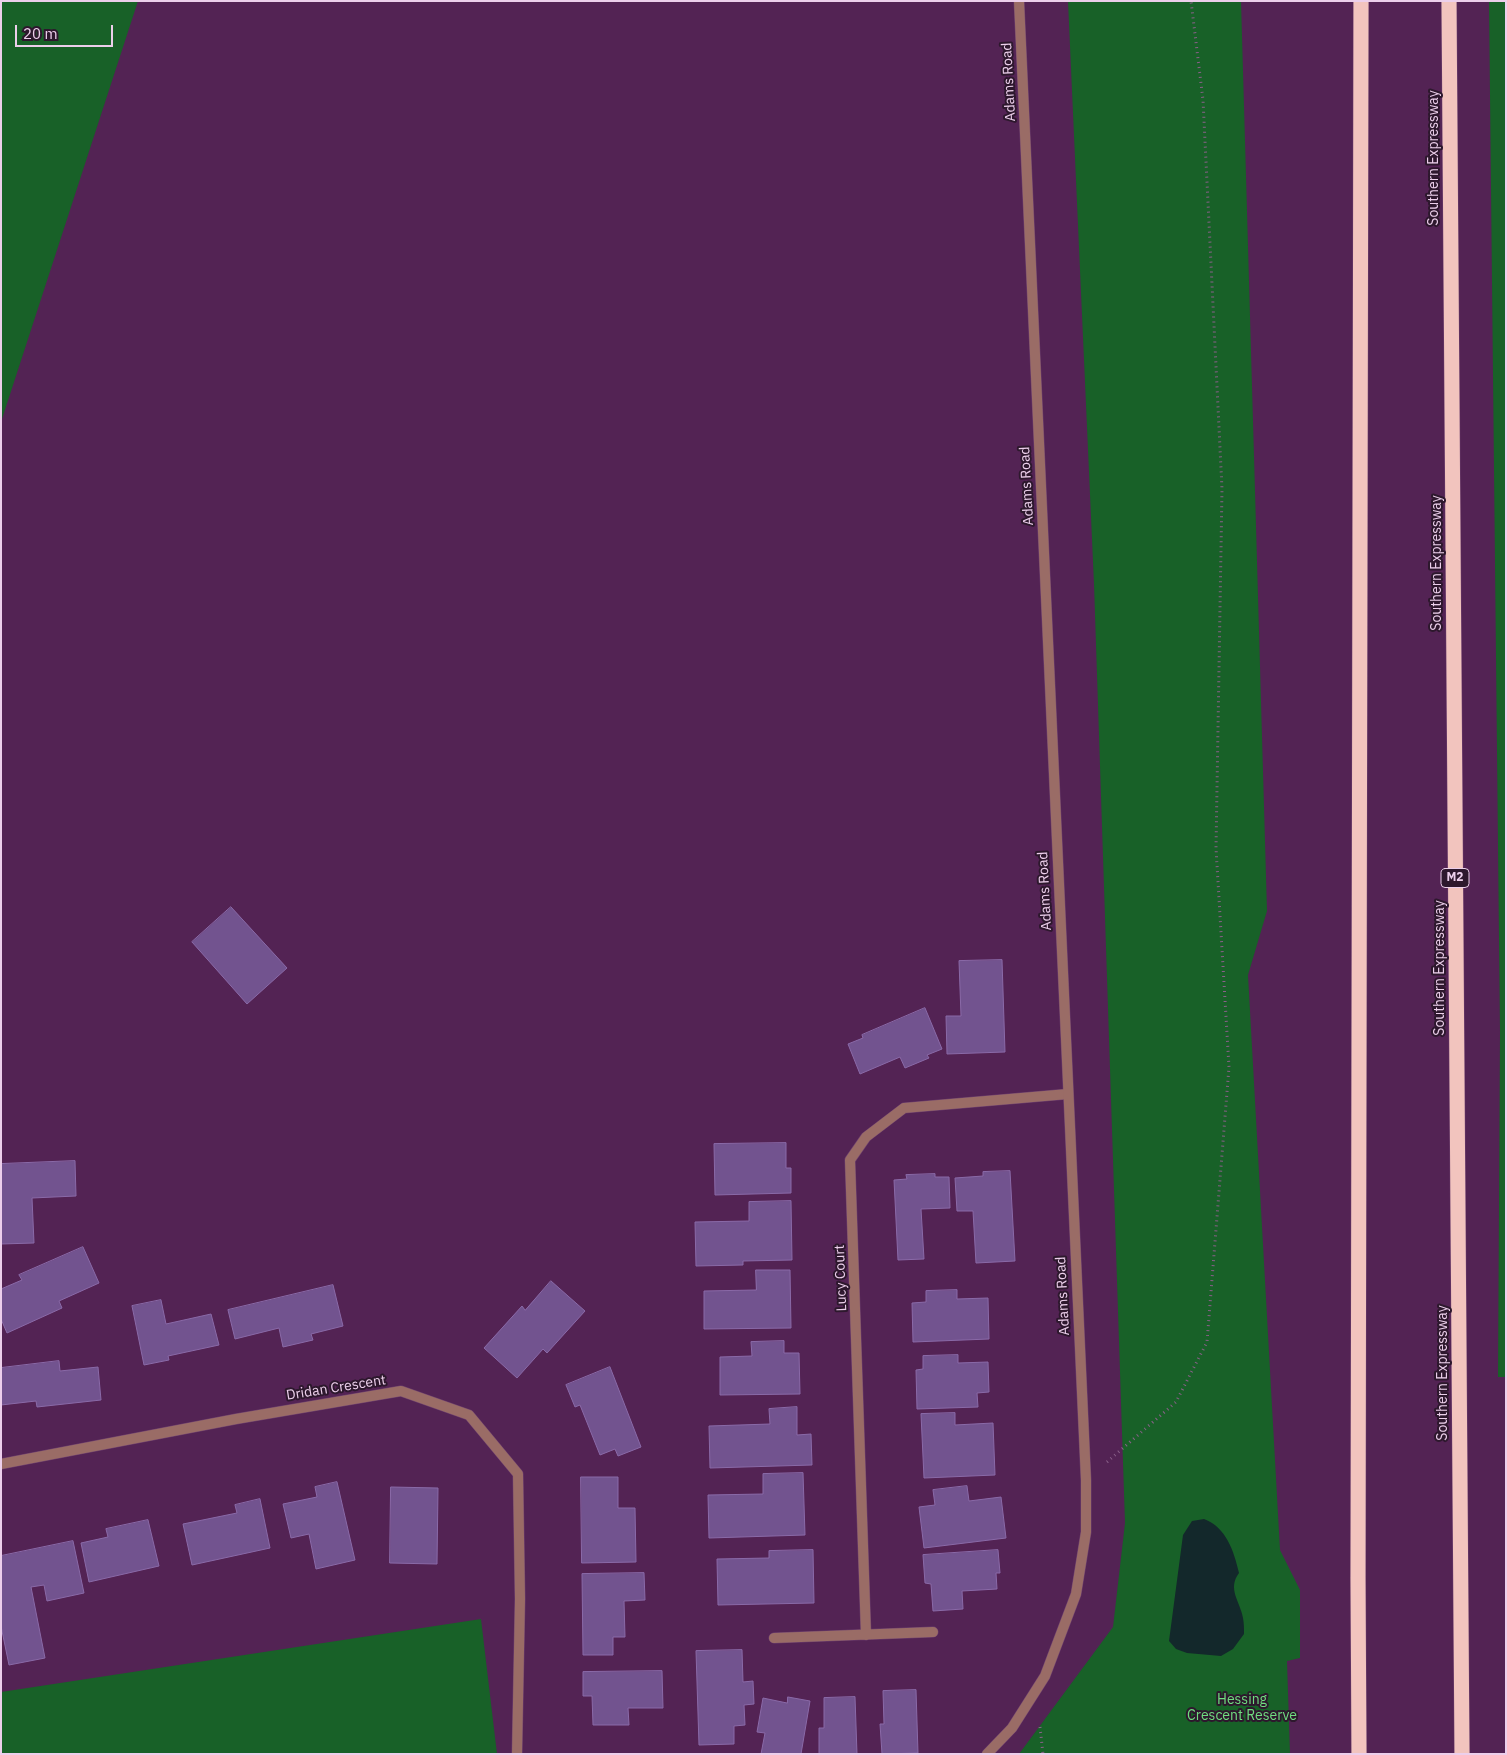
<!DOCTYPE html>
<html>
<head>
<meta charset="utf-8">
<style>
	body { margin:0 }
	#map { position:relative; width:1507px; height:1755px; overflow:hidden; background:#532354; font-family:"IBM Plex Sans",sans-serif }
	canvas { display:block }
	.frame { position:absolute; inset:0; border:2px solid #eccfeb; pointer-events:none }
	.scale { position:absolute; left:15px; top:25px; width:98px; height:22px; box-sizing:border-box; border:2px solid #eccfeb; border-top:0; padding-left:6px; font-size:15px; line-height:18px; white-space:nowrap; color:#eccfeb; -webkit-text-stroke:4px #2d182d; paint-order:stroke }
</style>
</head>
<body>
<div id="map">
<canvas width="1507" height="1755"></canvas>
<div class="frame"></div>
<div class="scale">20 m</div>
</div>
<script>
const ctx = document.querySelector('canvas').getContext('2d');
ctx.lineJoin = 'round';
function fillPath(path, color) { ctx.fillStyle = color; ctx.fill(path, 'evenodd'); }
function trace(path, color, width, dash) { ctx.strokeStyle = color; ctx.lineWidth = width; ctx.lineCap = dash ? 'butt' : 'round'; ctx.setLineDash(dash || []); ctx.stroke(path); }
function drawText(font, color, halo, rows, align = 'center') {
  ctx.font = font + ' "IBM Plex Sans",sans-serif'; ctx.lineWidth = 4; ctx.setLineDash([]); ctx.textBaseline = 'middle'; ctx.strokeStyle = halo; ctx.fillStyle = color; for (const [text, x, y, turn = 0] of rows) {
    ctx.save(); ctx.translate(x, y); ctx.rotate((+turn || 0) * Math.PI / 180); ctx.textAlign = isNaN(turn) ? turn : align; if (halo) ctx.strokeText(text, 0, 0); ctx.fillText(text, 0, 0); ctx.restore();
  }
}
fillPath(new Path2D(`
	M1,1H138L1,422Z
	M1068,1H1241L1267,911L1248,975L1280,1550L1300,1590V1658L1287,1661L1290,1754H1019L1113,1627L1125,1523L1094,584Z
	M1489,1H1506V1377H1498L1500,1032Z
	M481,1619L497,1754H1V1692Z`), '#186128');
fillPath(new Path2D(`
	M1204,1519C1226,1527 1234,1551 1239,1573C1227,1589 1240,1601 1243,1618C1244,1623 1244,1629 1244,1634L1233,1649L1221,1656L1187,1653L1176,1649L1169,1641L1183,1535L1192,1521Z`), '#13282b');
const building = new Path2D(`
	M231,907L287,968L247,1004L192,942Z
	M1002,960L1005,1052L947,1054L946,1016H961L959,961Z
	M925,1008L942,1049L927,1055L929,1058L905,1068L900,1057L860,1074L848,1044L863,1038L862,1035Z
	M786,1143V1168H791V1193L715,1195L714,1144Z
	M75,1161L76,1196L32,1198L34,1243L1,1244V1164Z
	M1010,1171L1015,1261L976,1263L973,1211H957L955,1178L983,1176V1172Z
	M935,1174V1177H949L950,1208L921,1209L924,1259L898,1260L894,1180L907,1179L906,1175Z
	M791,1201L792,1260L743,1261V1265L696,1266L695,1222L749,1221V1202Z
	M83,1247L99,1283L59,1301L62,1308L7,1333L1,1319V1289L22,1280L19,1275Z
	M756,1270H790L791,1328L704,1329V1291L756,1290Z
	M551,1281L585,1311L547,1353L543,1349L517,1378L484,1348L522,1306L525,1310Z
	M333,1285L343,1326L311,1334L313,1340L283,1347L279,1328L235,1339L228,1310Z
	M957,1290V1299L988,1298L989,1339L913,1342L912,1303L926,1302V1291Z
	M161,1300L166,1324L211,1314L219,1345L168,1356L169,1360L144,1365L132,1306Z
	M784,1341V1353H799L800,1394L720,1395V1357L752,1356L751,1342Z
	M958,1355V1363L988,1362L989,1392L977,1393L978,1407L917,1409L916,1370L923,1369V1356Z
	M59,1361L60,1371L98,1367L101,1400L37,1407L36,1401L1,1405V1368Z
	M610,1367L641,1447L618,1456L615,1449L600,1455L580,1405L575,1407L566,1385Z
	M797,1407V1435L811,1434L812,1465L710,1468L709,1426L770,1424L769,1409Z
	M955,1413V1425L993,1423L995,1475L924,1478L921,1414Z
	M803,1473L805,1535L709,1538L708,1495L763,1494V1474Z
	M581,1477H618V1508H635L636,1562L582,1563Z
	M337,1482L355,1560L316,1569L309,1534L291,1538L283,1504L317,1497L315,1487Z
	M967,1486L969,1501L1001,1497L1006,1538L924,1548L919,1507L935,1505L933,1490Z
	M391,1487L438,1488L437,1564L390,1563Z
	M260,1499L270,1548L192,1565L183,1524L237,1513L235,1505Z
	M148,1520L159,1566L89,1582L81,1543L108,1537L106,1529Z
	M73,1541L84,1593L47,1601L44,1585L31,1587L45,1658L9,1665L1,1626V1556Z
	M813,1550L814,1603L718,1605L717,1559L769,1558V1551Z
	M998,1550L1000,1573H996L997,1589L962,1591L963,1609L933,1611L931,1584L925,1583L923,1555Z
	M644,1573L645,1600L624,1601L625,1637H613V1655H583L582,1574Z
	M742,1650L743,1682L753,1681L754,1704L744,1705L745,1725L734,1726V1744L699,1745L696,1651Z
	M662,1671L663,1708H628L629,1725H593L592,1696H583V1672Z
	M916,1690L918,1753L882,1754L880,1724H884L883,1691Z
	M788,1697L810,1701L801,1754H761L765,1733L757,1732L763,1698L787,1703Z
	M855,1697L857,1754H819V1728H824V1698Z`);
fillPath(building, '#72538f');
trace(building, '#8a6aa8', 1);
const service = new Path2D(`
	M866,1635L850,1160L866,1137L904,1108L1068,1094
	M774,1638L933,1632`);
const minor = new Path2D(`
	M1,1464L236,1419L401,1391L469,1415L518,1474L520,1599L517,1754`);
const tertiary = new Path2D(`
	M987,1754L1012,1728L1045,1676L1076,1594L1086,1532V1480L1019,1`);
const motorway = new Path2D(`
	M1449,1L1462,1754
	M1359,1754L1358,1577L1361,1`);
trace(service, '#6f426f', 11);
trace(minor, '#6f426f', 11);
trace(tertiary, '#6f426f', 11);
trace(motorway, '#6f426f', 16);
trace(new Path2D(`
	M1107,1462L1176,1402L1207,1342L1229,1067L1216,848L1222,489L1203,100L1191,1
	M1040,1727L1043,1754`), '#8a608a', 3, [1, 4]);
trace(service, '#9a6c66', 10);
trace(minor, '#9a6c66', 10);
trace(tertiary, '#9a6c66', 10);
trace(motorway, '#f2c4be', 15);
for (const [x, y, w] of [
	[1455,878,28]
]) { const box = new Path2D(); box.roundRect(x - w / 2, y - 9.5, w, 19, 4); ctx.fillStyle = '#2d182d'; ctx.fill(box); trace(box, '#eccfeb', 1); }
drawText('bold 12px', '#eccfeb', null, [
	["M2",1455,878]
]);
drawText('14px', '#eccfeb', '#2d182d', [
	["Adams Road",1009,82,-93],
	["Southern Expressway",1434,158,-90],
	["Adams Road",1027,486,-93],
	["Southern Expressway",1437,563,-90],
	["Adams Road",1045,891,-93],
	["Southern Expressway",1440,968,-90],
	["Lucy Court",841,1278,-92],
	["Adams Road",1063,1296,-93],
	["Southern Expressway",1443,1373,-90],
	["Dridan Crescent",336,1388,-9]
]);
drawText('14px', '#70dd80', '#2d182d', [
	["Hessing",1242,1700],
	["Crescent Reserve",1242,1716]
]);
</script>
</body>
</html>
